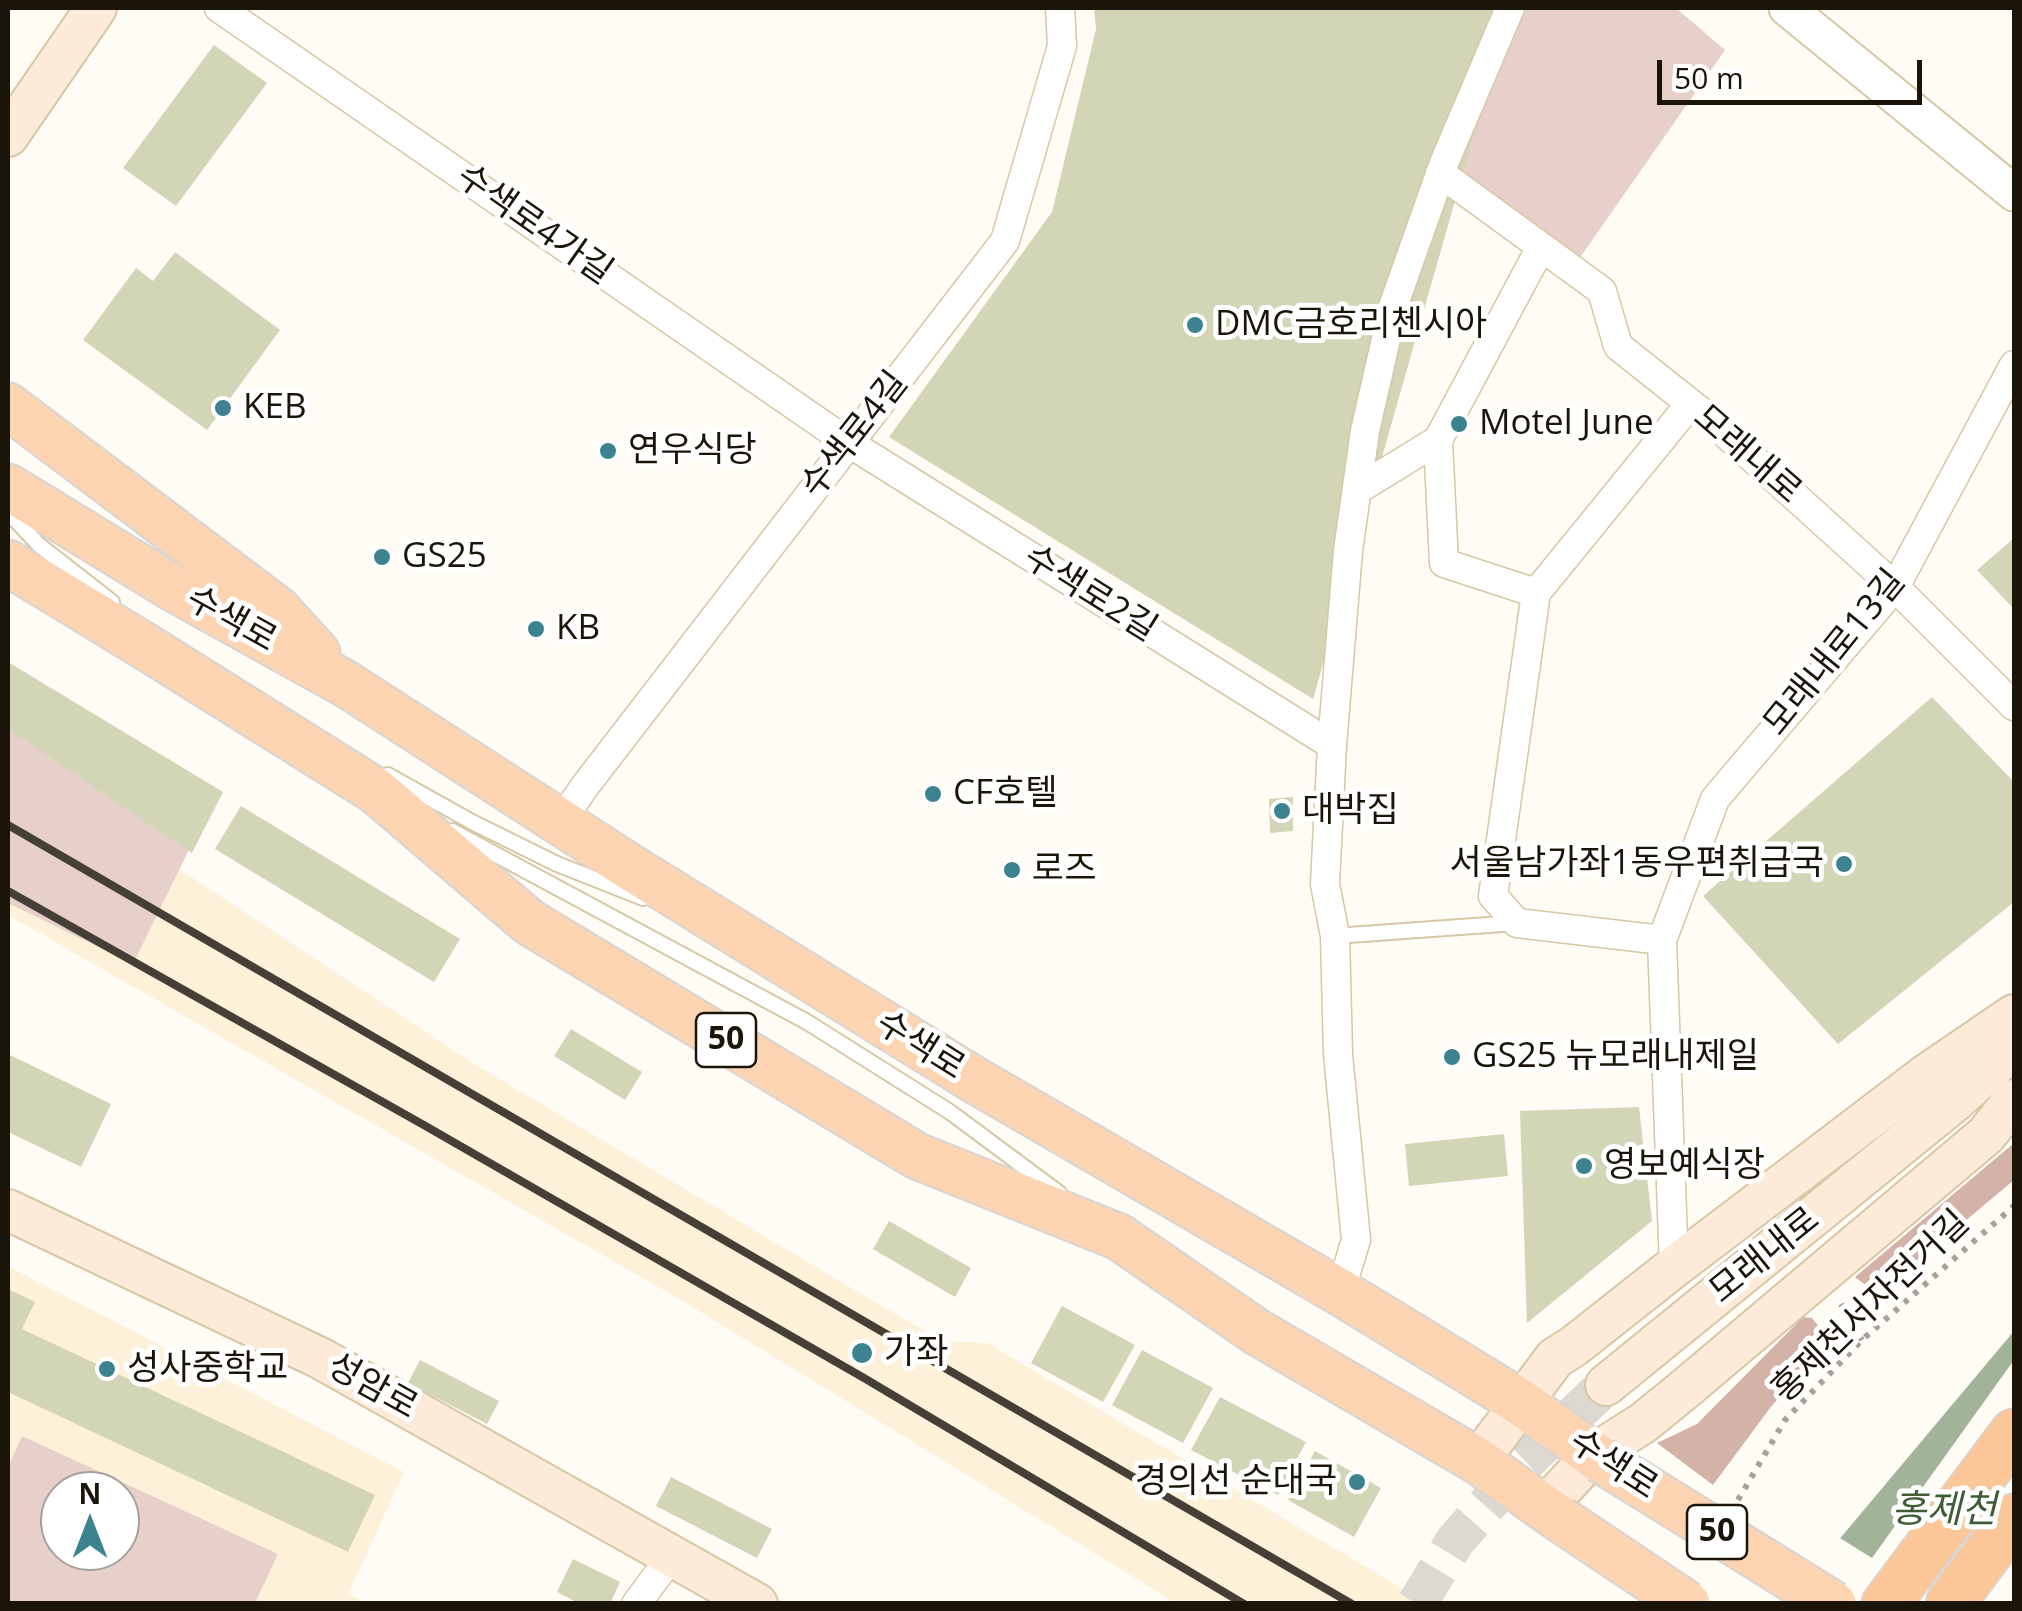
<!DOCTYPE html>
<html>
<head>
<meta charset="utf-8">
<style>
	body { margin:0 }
	#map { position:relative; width:2022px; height:1611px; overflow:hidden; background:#fffbf5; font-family:"Open Sans",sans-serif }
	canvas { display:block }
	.frame { position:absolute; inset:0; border:10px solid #1b1509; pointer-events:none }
	.north { position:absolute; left:40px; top:1471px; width:100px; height:100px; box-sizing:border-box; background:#fff; border:2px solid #a4a19d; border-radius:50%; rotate:0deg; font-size:28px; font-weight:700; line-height:40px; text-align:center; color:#1b1509 }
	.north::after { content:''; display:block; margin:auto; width:35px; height:45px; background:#3d828f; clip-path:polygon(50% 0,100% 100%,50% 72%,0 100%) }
	.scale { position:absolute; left:1657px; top:60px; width:265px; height:45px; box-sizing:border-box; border:5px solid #1b1509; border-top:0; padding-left:12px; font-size:30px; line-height:35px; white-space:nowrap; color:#1b1509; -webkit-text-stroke:8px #fff; paint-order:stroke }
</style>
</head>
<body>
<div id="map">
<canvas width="2022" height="1611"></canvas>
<div class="frame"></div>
<div class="north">N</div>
<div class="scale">50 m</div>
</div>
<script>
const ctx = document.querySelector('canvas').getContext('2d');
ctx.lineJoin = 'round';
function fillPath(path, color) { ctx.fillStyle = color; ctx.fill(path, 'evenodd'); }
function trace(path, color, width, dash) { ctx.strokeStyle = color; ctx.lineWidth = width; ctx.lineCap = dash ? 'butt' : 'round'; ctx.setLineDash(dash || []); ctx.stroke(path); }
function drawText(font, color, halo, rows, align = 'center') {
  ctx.font = font + ' "Open Sans","Noto Sans KR",sans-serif'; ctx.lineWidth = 10; ctx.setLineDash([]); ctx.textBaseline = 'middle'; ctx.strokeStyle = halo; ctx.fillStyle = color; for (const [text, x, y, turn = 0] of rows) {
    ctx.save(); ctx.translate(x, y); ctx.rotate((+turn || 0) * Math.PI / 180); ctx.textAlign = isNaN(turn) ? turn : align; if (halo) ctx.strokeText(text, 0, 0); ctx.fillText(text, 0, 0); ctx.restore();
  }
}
fillPath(new Path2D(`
	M8,756L476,1065L941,1341L987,1343L1427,1603H1176L676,1297L8,915Z
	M8,1266L404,1472L348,1594L366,1603H8ZM60,1491H120V1551H60Z`), '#fdf2d9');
fillPath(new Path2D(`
	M1507,8H1676L1725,50L1572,269L1444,163Z
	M8,682L207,813L133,964L8,903Z
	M22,1436L278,1554L255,1603H8V1467ZM60,1491H120V1551H60Z`), '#e7d0c9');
fillPath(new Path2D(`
	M2014,1143V1180L1890,1284C1874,1290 1867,1287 1855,1277Z
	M1803,1317L1812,1318L1829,1340V1349L1793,1381L1770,1408L1713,1485L1657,1443L1697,1424Z`), '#d3b2a8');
fillPath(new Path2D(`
	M2014,1331V1526L1785,1604Z`), '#a1b49a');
fillPath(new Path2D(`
	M2014,1360V1534L1954,1604H1780L1835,1535L1872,1558Z`), '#fffbf5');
fillPath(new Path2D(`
	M1094,8H1510L1313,699L889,437L1052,212L1096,29Z
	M214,45L267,83L176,206L123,168Z
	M175,252L280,330L207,430L83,340L136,268L153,281Z
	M2014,538V609L1977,570Z
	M8,662L223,792L192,853L8,729Z
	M1932,697L2014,782V902L1838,1044L1703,896Z
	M1293,797V831L1270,833L1269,799Z
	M241,806L460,939L434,982L215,849Z
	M571,1029L642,1072L625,1100L554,1056Z
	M8,1054L111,1104L81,1167L8,1132Z
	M1639,1107L1652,1221L1527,1323L1520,1111Z
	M1504,1134L1508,1176L1409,1186L1405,1144Z
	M889,1221L971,1268L955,1297L873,1249Z
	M8,1289L35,1302L22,1329L375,1495L348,1552L8,1392Z
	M1062,1306L1135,1345L1103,1402L1031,1363Z
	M1142,1350L1213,1388L1183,1443L1112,1405Z
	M420,1360L499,1401L487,1424L408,1383Z
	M1220,1397L1306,1442L1278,1495L1191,1450Z
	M1315,1451L1381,1488L1354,1537L1288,1500Z
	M671,1477L772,1529L757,1558L656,1506Z
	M573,1559L620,1582L610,1604H580L557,1592Z`), '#d2d5b6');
trace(new Path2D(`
	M1417,1604L1455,1541L1523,1464L1606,1385`), '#ddd8d2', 40, [40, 20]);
const service = new Path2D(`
	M8,512L39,545L112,602
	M388,775L472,822L557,864L643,898
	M452,831L807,1022L950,1112L1059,1193
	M1335,936L1516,923`);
const minor = new Path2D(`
	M219,8L849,443L1332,745
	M1440,173L1602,291L1618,346L1705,415L1895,587L2014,706
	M1690,404L1536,593L1493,896L1517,923L1662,940L1715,799L1895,587L2014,365
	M1438,440L1444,563L1536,593
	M1357,490L1438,440L1541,247
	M560,822L585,786L1005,241L1062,46L1060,8
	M1662,940L1674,1267
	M1340,1292L1356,1240L1338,1054L1335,936L1325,884L1332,745L1348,551L1365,431L1394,304L1444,163L1510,8
	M636,1604L672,1556`);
const tertiary = new Path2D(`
	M1787,8L2014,193`);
const secondary = new Path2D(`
	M8,136L96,8
	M8,1210L320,1358L757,1604
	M1606,1385L1955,1101L2014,1048
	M1478,1461L1555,1358L1574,1346L1674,1267L1926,1075L2014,1015
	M1544,1508L1594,1454L1643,1423L1680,1393L1986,1135L2014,1100`);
const primary = new Path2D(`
	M8,406L277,609L317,653
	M8,487L175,589L346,684L630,867L973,1079L1340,1292L1520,1402L1601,1460
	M8,563L143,645L376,791L529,922L917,1156L1119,1237L1257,1332L1478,1461L1560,1519`);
const trunk = new Path2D(`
	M1886,1604L2014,1433
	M1950,1604L2014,1518`);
trace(service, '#d6c7a5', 18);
trace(minor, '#d6c7a5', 31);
trace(tertiary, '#d6c7a5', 39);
trace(secondary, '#d6c7a5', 44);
trace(primary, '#d6d5d3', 49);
trace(trunk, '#d6d5d3', 51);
trace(new Path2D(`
	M1841,1304L1862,1340
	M1738,1500L1785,1420L1862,1340L2014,1206`), '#a6a299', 6, [5, 8]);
trace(service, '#fff', 14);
trace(minor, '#fff', 28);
trace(tertiary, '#fff', 35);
trace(secondary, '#feead9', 40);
trace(primary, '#fcd4b2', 45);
trace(trunk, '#fbc698', 48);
trace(new Path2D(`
	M8,825L1352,1604
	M8,891L422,1124L864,1378L1244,1604`), '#453f35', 8);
const primaryBridge = new Path2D(`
	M1601,1460L1833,1604
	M1560,1519L1687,1604`);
trace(primaryBridge, '#d6d5d3', 49, []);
trace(primaryBridge, '#fcd4b2', 45);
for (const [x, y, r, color] of [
	[1195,325,10,"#3d828f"],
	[223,408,10,"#3d828f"],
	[1459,424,10,"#3d828f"],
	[608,451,10,"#3d828f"],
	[382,557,10,"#3d828f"],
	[536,629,10,"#3d828f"],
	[933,794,10,"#3d828f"],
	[1282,811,10,"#3d828f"],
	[1844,864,10,"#3d828f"],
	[1012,870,10,"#3d828f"],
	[1452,1057,10,"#3d828f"],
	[1584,1166,10,"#3d828f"],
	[862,1353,12,"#3d828f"],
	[107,1369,10,"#3d828f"],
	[1357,1482,10,"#3d828f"]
]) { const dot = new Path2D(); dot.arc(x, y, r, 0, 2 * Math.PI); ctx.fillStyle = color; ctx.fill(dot); trace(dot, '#fff', 4); }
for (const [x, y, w] of [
	[726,1040,60],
	[1717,1532,60]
]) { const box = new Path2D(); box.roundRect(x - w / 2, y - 27, w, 54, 8); ctx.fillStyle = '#fff'; ctx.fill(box); trace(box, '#1b1509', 2.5); }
drawText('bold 32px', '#1b1509', null, [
	["50",726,1040],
	["50",1717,1532]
]);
drawText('35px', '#1b1509', '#fff', [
	["수색로4가길",534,225,35],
	["수색로4길",855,435,-52],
	["모래내로",1747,455,41],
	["수색로2길",1090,594,32],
	["수색로",231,620,29],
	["모래내로13길",1835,653,-51],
	["수색로",920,1046,32],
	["모래내로",1765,1256,-39],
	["홍제천서자전거길",1871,1307,-44],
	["성암로",372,1387,29],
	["수색로",1613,1465,33]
]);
drawText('35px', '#1b1509', '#fff', [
	["DMC금호리첸시아",1215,325],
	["KEB",243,408],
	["Motel June",1479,424],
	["연우식당",628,451],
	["GS25",402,557],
	["KB",556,629],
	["CF호텔",953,794],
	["대박집",1302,811],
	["서울남가좌1동우편취급국",1824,864,"right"],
	["로즈",1032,870],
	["GS25 뉴모래내제일",1472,1057],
	["영보예식장",1604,1166],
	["가좌",884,1353],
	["성사중학교",127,1369],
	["경의선 순대국",1337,1482,"right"]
], 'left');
drawText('italic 38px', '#405c34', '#fff', [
	["홍제천",1944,1511]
]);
</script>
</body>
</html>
